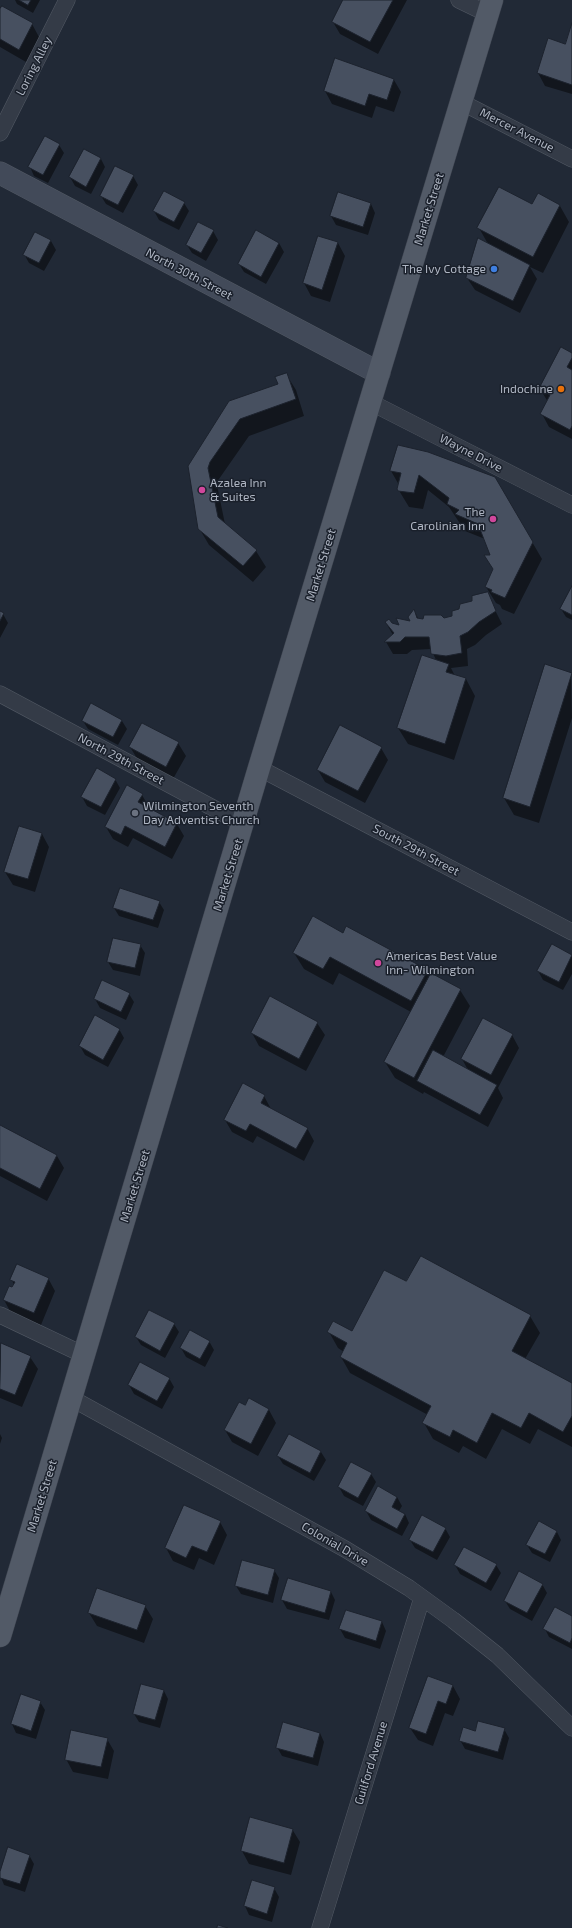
<!DOCTYPE html>
<html>
<head>
<meta charset="utf-8">
<style>
	body { margin:0 }
	canvas { display:block; background:#212936 }
</style>
</head>
<body>
<canvas width="572" height="1928"></canvas>
<script>
const ctx = document.querySelector('canvas').getContext('2d');
ctx.lineJoin = 'round';
function fillPath(path, color) { ctx.fillStyle = color; ctx.fill(path, 'evenodd'); }
function trace(path, color, width, dash) { ctx.strokeStyle = color; ctx.lineWidth = width; ctx.lineCap = dash ? 'butt' : 'round'; ctx.setLineDash(dash || []); ctx.stroke(path); }
function drawText(font, color, halo, rows, align = 'center') {
  ctx.font = font + ' "Exo 2",sans-serif'; ctx.lineWidth = 3; ctx.setLineDash([]); ctx.textBaseline = 'middle'; ctx.strokeStyle = halo; ctx.fillStyle = color; for (const [text, x, y, turn = 0] of rows) {
    ctx.save(); ctx.translate(x, y); ctx.rotate((+turn || 0) * Math.PI / 180); ctx.textAlign = isNaN(turn) ? turn : align; if (halo) ctx.strokeText(text, 0, 0); ctx.fillText(text, 0, 0); ctx.restore();
  }
}
fillPath(new Path2D(`
	M15,0H40L33,13L17,4Z
	M344,0H407L378,54L340,34L333,22Z
	M0,12L32,24L39,37L26,62L0,47Z
	M572,26V94L545,86L538,73L566,45Z
	M336,60L394,80L401,92L394,112L376,106L372,118L332,104L325,91Z
	M59,145L64,153L48,183L34,176L30,167Z
	M84,150L101,159L105,167L91,194L75,186L70,177Z
	M133,176L138,185L123,213L106,204L101,196Z
	M538,194L560,206L569,222L543,273L530,267L537,279L520,313L475,290L467,278L488,244L479,228L532,206Z
	M184,203L189,211L179,230L159,220L154,211Z
	M371,204L375,213L368,235L336,225L331,216Z
	M213,231L218,240L206,261L192,253L187,245Z
	M35,233L51,241L56,250L44,271L29,263L24,254Z
	M319,237L338,243L345,256L330,302L311,296L304,283Z
	M279,243L284,252L266,284L244,272L239,264Z
	M572,355V439L549,427L542,414L548,402L540,389Z
	M286,374L296,390L304,416L249,436L219,479L217,485L225,524L256,551L266,567L253,582L209,545L199,528L189,466L230,401L279,384Z
	M391,471L495,478L542,559L514,614L502,609L500,605L496,603L486,587L494,569L492,556L485,539L465,531L449,507L428,490L423,509L409,507L398,489L399,485Z
	M572,589V620L566,617L561,609Z
	M487,594L502,624L486,635L475,645L467,649L468,666L451,668L455,676L466,679L475,696L454,760L408,744L398,728L436,660L431,649L412,650L407,654H393L386,642L393,635L386,623L401,626L411,623L414,610L419,620L443,619L453,617L460,610Z
	M0,612L3,614L8,623L0,638Z
	M571,673L572,718L539,823L514,815L504,798Z
	M92,705L122,721L127,729L118,745L88,729L83,721Z
	M178,743L186,756L173,779L138,760L130,747Z
	M381,748L388,760L365,803L325,782L318,770Z
	M115,779L120,788L105,815L87,806L82,797Z
	M142,795L149,807V809L177,824L184,836L172,859L133,838L128,847L113,839L106,827Z
	M42,834L49,847L35,892L13,885L5,872Z
	M159,902L164,910L158,928L119,916L114,908Z
	M343,934L427,971L430,977L460,990L470,1006L443,1057L468,1070L462,1059L512,1035L519,1048L498,1088L503,1098L488,1127L424,1092L423,1094L395,1078L385,1062L411,1012L339,973L333,985L304,969L294,953Z
	M140,945L145,953L140,976L113,970L108,962Z
	M552,946L572,956V974L563,990L543,980L538,971Z
	M129,994L134,1002L126,1020L100,1008L95,999Z
	M95,1017L119,1029L124,1038L108,1067L85,1055L80,1046Z
	M317,1023L325,1035L306,1071L259,1046L252,1033Z
	M264,1096L271,1109L307,1128L314,1141L304,1161L257,1136L253,1143L232,1132L225,1120Z
	M0,1126L57,1156L64,1168L47,1201L0,1176Z
	M48,1278L55,1291L41,1325L11,1313L4,1300L14,1285L12,1280Z
	M406,1282L530,1316L540,1333L525,1359L572,1384V1447L538,1429L530,1444L502,1429L486,1459L463,1446L459,1453L433,1439L424,1423L428,1415L350,1373L341,1357L344,1352L338,1348L329,1332H352Z
	M174,1324L179,1332L165,1358L141,1345L136,1337Z
	M209,1341L214,1350L205,1367L186,1357L181,1348Z
	M2,1345L30,1357L38,1369L22,1407L0,1398V1348Z
	M169,1378L174,1387L162,1409L134,1394L129,1385Z
	M249,1400L269,1410L276,1423L258,1456L232,1442L225,1430L245,1407Z
	M0,1434L2,1438L0,1444Z
	M289,1435L321,1452L326,1460L314,1481L283,1464L278,1456Z
	M371,1474L376,1482L363,1506L344,1496L339,1487Z
	M397,1497L402,1506L399,1511L405,1514L409,1523L402,1536L371,1520L366,1511Z
	M220,1522L227,1535L214,1565L199,1558L194,1570L173,1561L166,1548Z
	M445,1528L450,1537L437,1560L415,1548L410,1540Z
	M557,1532L561,1540L550,1562L532,1553L527,1545Z
	M464,1548L496,1565L501,1573L491,1591L460,1574L455,1565Z
	M274,1570L279,1578L273,1603L241,1594L236,1586Z
	M542,1584L547,1593L532,1621L510,1609L505,1601Z
	M331,1592L335,1600L329,1620L287,1609L282,1600Z
	M145,1606L153,1619L144,1643L97,1626L89,1613Z
	M572,1617V1649L549,1637L545,1629Z
	M382,1622L386,1631L380,1649L345,1638L340,1629Z
	M429,1677L453,1686L460,1699L453,1716L445,1713L433,1746L418,1740L410,1728Z
	M164,1691L168,1699L160,1728L139,1722L134,1714Z
	M21,1695L40,1702L45,1710L36,1739L16,1733L12,1724Z
	M504,1729L509,1738L503,1760L465,1749L460,1740L476,1732Z
	M320,1733L324,1742L318,1766L282,1756L277,1747Z
	M107,1739L114,1751L108,1779L73,1772L66,1759Z
	M251,1819L292,1829L300,1842L291,1875L249,1864L242,1851Z
	M29,1855L34,1864L25,1892L4,1885L0,1875Z
	M252,1882L274,1888L279,1897L272,1922L249,1915L245,1906Z`), '#0007');
const building = new Path2D(`
	M19,0H31L28,5Z
	M343,0H393L370,42L332,22Z
	M2,6L33,23L19,50L0,39V9Z
	M572,23V85L537,73L548,38L565,44Z
	M335,58L394,79L387,100L369,94L365,106L324,91Z
	M45,136L60,144L43,175L28,167Z
	M84,149L101,158L86,187L69,177Z
	M115,166L134,175L118,205L100,196Z
	M499,187L532,204L538,193L560,205L533,257L477,228Z
	M164,191L185,202L174,222L153,211Z
	M338,192L371,203L363,227L330,216Z
	M198,222L214,230L201,253L186,245Z
	M256,230L279,243L261,277L238,264Z
	M35,232L51,240L39,263L23,255Z
	M318,236L338,242L322,290L303,283Z
	M478,238L530,265L513,301L466,278Z
	M561,347L572,353V358L567,367L572,370V426L570,430L540,414L550,395L539,389Z
	M287,373L296,399L240,419L210,462L208,468L218,517L257,550L243,566L198,529L188,466L229,401L278,384L275,377Z
	M398,445L428,452L495,477L533,542L505,598L491,592L492,590L485,587L493,569L484,555H490L478,524L455,514L459,510L447,504L449,498L419,475L414,493L398,491L397,489L401,473L390,471Z
	M572,586V615L560,609Z
	M488,592L496,611L479,622L468,632L460,636L462,653L446,656L431,654L429,637H405L400,642H384L394,633L385,622L389,619L392,623L399,625L396,618L410,621L408,617L414,609L417,618L423,619L424,615H441L444,618L452,616V611L459,609L460,604L472,601V596Z
	M0,611L4,613L0,621Z
	M422,655L449,664L446,672L466,678L445,744L397,728Z
	M545,664L572,673L530,807L503,798Z
	M91,703L122,720L113,737L82,721Z
	M142,723L179,742L166,767L129,747Z
	M340,725L382,747L358,791L317,770Z
	M97,768L116,779L101,807L81,797Z
	M127,785L143,794L138,802L177,823L165,847L125,826L121,835L105,827Z
	M19,826L42,833L28,879L4,872Z
	M120,888L160,901L153,920L113,908Z
	M313,916L343,933L346,926L428,970L411,1001L330,957L323,969L293,953Z
	M113,938L141,944L135,968L107,962Z
	M552,944L572,955L559,982L537,971Z
	M431,973L461,989L414,1078L384,1062Z
	M102,980L130,993L121,1012L94,999Z
	M270,996L318,1022L299,1059L251,1033Z
	M95,1015L120,1029L103,1060L79,1046Z
	M483,1018L513,1034L491,1075L461,1059Z
	M433,1050L497,1085L480,1115L417,1081Z
	M243,1083L265,1095L261,1103L308,1128L296,1149L250,1124L246,1131L224,1120Z
	M0,1125L57,1155L40,1189L0,1168Z
	M421,1256L531,1315L512,1351L572,1383V1416L563,1432L529,1413L521,1428L492,1413L477,1443L453,1430L450,1437L422,1423L431,1406L340,1357L347,1343L327,1332L333,1321L352,1331L384,1270L406,1281Z
	M17,1264L49,1278L34,1313L3,1300L9,1286L12,1287L15,1282L10,1280Z
	M149,1310L175,1323L160,1351L135,1337Z
	M190,1330L210,1341L200,1359L180,1348Z
	M1,1343L31,1356L15,1395L0,1389Z
	M140,1362L170,1378L157,1401L128,1385Z
	M249,1398L269,1409L251,1444L224,1430L239,1402L245,1405Z
	M289,1434L321,1451L310,1473L277,1456Z
	M351,1462L372,1473L358,1498L338,1487Z
	M378,1486L397,1497L392,1507L405,1514L397,1529L365,1511Z
	M184,1505L221,1521L207,1552L192,1546L186,1558L165,1548Z
	M422,1515L446,1528L433,1552L409,1540Z
	M539,1521L557,1531L545,1554L526,1545Z
	M464,1547L497,1564L486,1583L454,1565Z
	M242,1560L275,1569L268,1595L235,1586Z
	M519,1571L543,1584L527,1613L504,1601Z
	M288,1578L331,1591L325,1613L281,1600Z
	M97,1588L146,1605L137,1630L88,1613Z
	M555,1607L572,1616V1638L570,1643L543,1629Z
	M346,1610L382,1621L376,1641L339,1629Z
	M428,1676L453,1685L446,1704L438,1701L426,1734L409,1728Z
	M141,1684L164,1690L155,1720L133,1714Z
	M21,1694L41,1701L31,1731L11,1724Z
	M478,1721L505,1728L498,1752L459,1741L463,1727L475,1731Z
	M283,1722L320,1733L313,1758L276,1748Z
	M71,1730L108,1738L101,1767L65,1760Z
	M250,1817L293,1829L284,1863L241,1851Z
	M8,1847L30,1855L20,1884L0,1878V1872Z
	M252,1880L275,1887L267,1914L244,1906Z
	M218,1925L228,1928H217Z`);
fillPath(building, '#475060');
trace(building, '#1c222d', 1);
const street = new Path2D(`
	M459,0L488,14
	M461,102L572,159
	M0,133L67,0
	M370,402L572,505
	M0,694L243,824
	M259,768L572,932
	M0,1315L84,1355
	M71,1398L345,1549L409,1588L453,1620L497,1655L572,1728
	M320,1928L422,1598`);
const secondary = new Path2D(`
	M0,173L379,373`);
const primary = new Path2D(`
	M0,1636L259,768L492,0`);
trace(street, '#525964', 17);
trace(secondary, '#525964', 23);
trace(primary, '#3e4450', 23);
trace(street, '#343b47', 16);
trace(secondary, '#424a59', 22);
trace(primary, '#525a67', 22);
for (const [x, y, r, color] of [
	[494,269,4,"#3f7fe0"],
	[561,389,4,"#e8710a"],
	[202,490,4,"#d1479c"],
	[493,519,4,"#d1479c"],
	[135,813,4,"#6b7280"],
	[378,963,4,"#d1479c"]
]) { const dot = new Path2D(); dot.arc(x, y, r, 0, 2 * Math.PI); ctx.fillStyle = color; ctx.fill(dot); trace(dot, '#1a202b', 1.5); }
drawText('12px', '#afb6c3', '#1a202b', [
	["Loring Alley",34,66,-63],
	["Mercer Avenue",517,130,27],
	["Market Street",429,209,-73],
	["North 30th Street",189,274,28],
	["Wayne Drive",471,453,27],
	["Market Street",321,565,-73],
	["North 29th Street",121,759,28],
	["South 29th Street",416,850,28],
	["Market Street",228,875,-73],
	["Market Street",135,1186,-73],
	["Market Street",42,1496,-73],
	["Colonial Drive",335,1544,30],
	["Guilford Avenue",371,1763,-73]
]);
drawText('12px', '#afb6c3', '#1a202b', [
	["The Ivy Cottage",486,269],
	["Indochine",553,389],
	["Azalea Inn",210,483,"left"],
	["& Suites",210,497,"left"],
	["The",485,512],
	["Carolinian Inn",485,526],
	["Wilmington Seventh",143,806,"left"],
	["Day Adventist Church",143,820,"left"],
	["Americas Best Value",386,956,"left"],
	["Inn- Wilmington",386,970,"left"]
], 'right');
</script>
</body>
</html>
